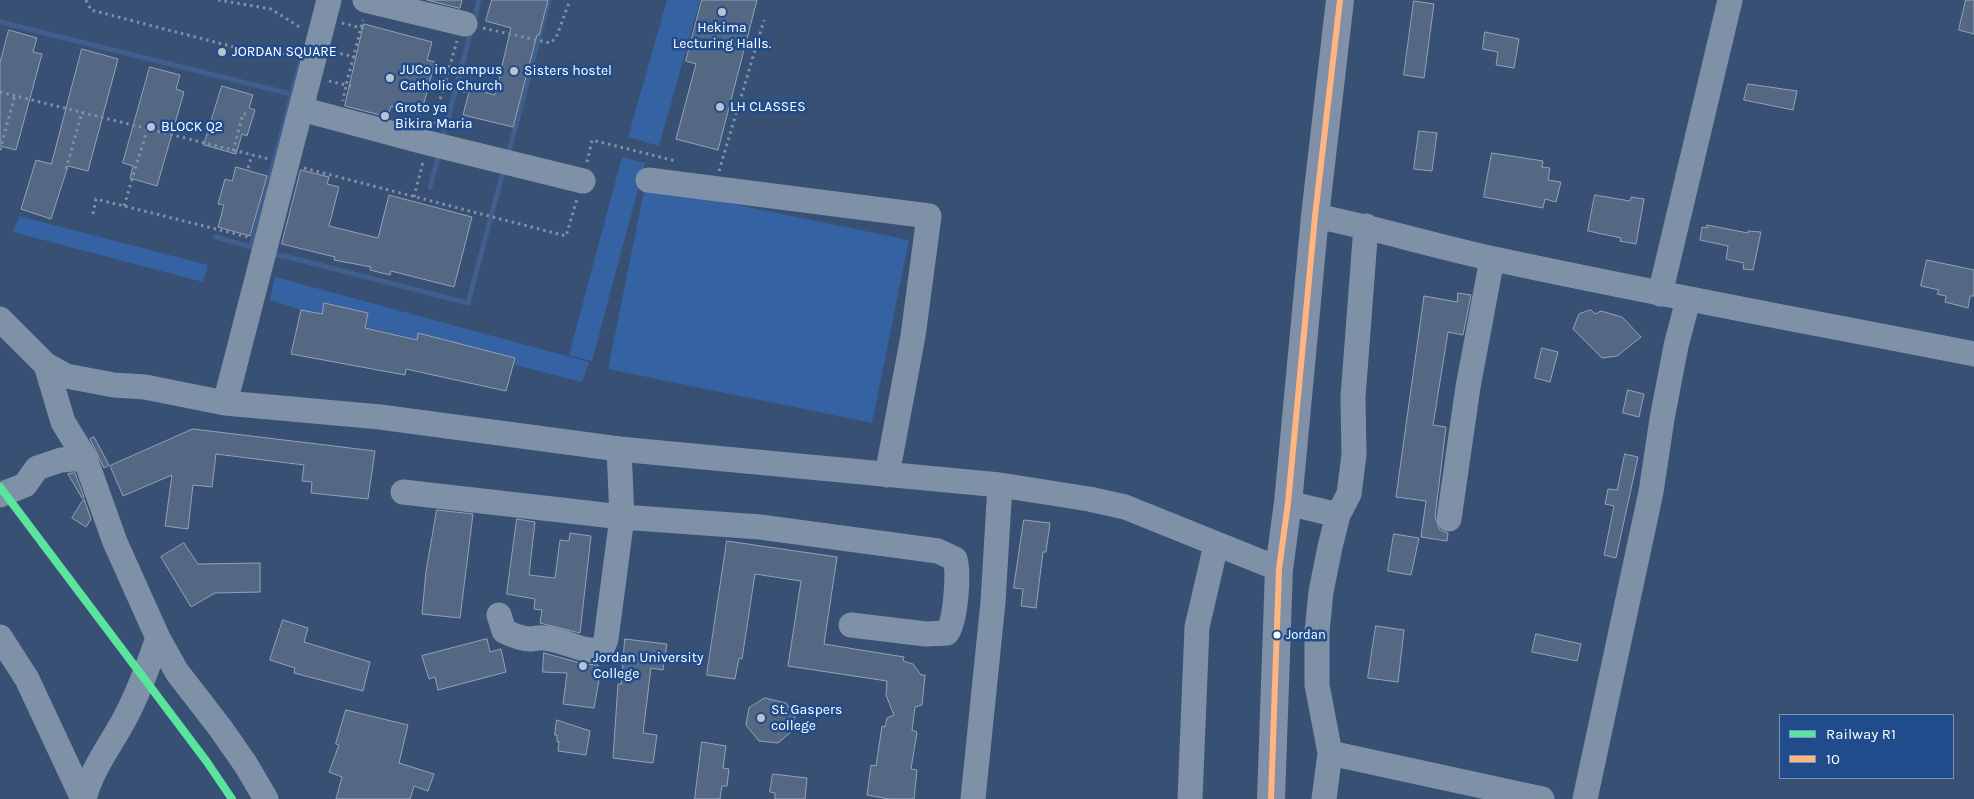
<!DOCTYPE html>
<html>
<head>
<meta charset="utf-8">
<style>
	body { margin:0 }
	#map { position:relative; width:1974px; height:799px; overflow:hidden; background:#385074; font-family:Karla,sans-serif }
	canvas { display:block }
	.legend { position:absolute; left:1779px; top:714px; width:175px; height:65px; box-sizing:border-box; background:#204c8c; border:1px solid #7994ba; margin:0; padding:6px 9px; list-style:none; font-size:15px; color:#fff }
	.legend li { display:flex; align-items:center; gap:10px; height:25px }
	.legend b { width:25px; border:1px solid #7994ba }
</style>
</head>
<body>
<div id="map">
<canvas width="1974" height="799"></canvas>
<ul class="legend">
<li><b style="height:6px;background:#5ae49d"></b>Railway R1</li>
<li><b style="height:6px;background:#ffb580"></b>10</li>
</ul>
</div>
<script>
const ctx = document.querySelector('canvas').getContext('2d');
ctx.lineJoin = 'round';
function fillPath(path, color) { ctx.fillStyle = color; ctx.fill(path, 'evenodd'); }
function trace(path, color, width, dash) { ctx.strokeStyle = color; ctx.lineWidth = width; ctx.lineCap = dash ? 'butt' : 'round'; ctx.setLineDash(dash || []); ctx.stroke(path); }
function drawText(font, color, halo, rows, align = 'center') {
  ctx.font = font + ' Karla,sans-serif'; ctx.lineWidth = 5; ctx.setLineDash([]); ctx.textBaseline = 'middle'; ctx.strokeStyle = halo; ctx.fillStyle = color; for (const [text, x, y, turn = 0] of rows) {
    ctx.save(); ctx.translate(x, y); ctx.rotate((+turn || 0) * Math.PI / 180); ctx.textAlign = isNaN(turn) ? turn : align; if (halo) ctx.strokeText(text, 0, 0); ctx.fillText(text, 0, 0); ctx.restore();
  }
}
fillPath(new Path2D(`
	M667,0H700L659,146L628,137Z
	M622,157L645,163L592,361L569,355Z
	M645,186L909,240L872,423L608,369Z
	M19,216L208,265L203,282L13,232Z
	M275,277L589,362L582,382L301,310L270,300Z`), '#3562a2');
trace(new Path2D(`
	M0,22L291,94
	M474,22L479,0
	M442,141L471,31
	M508,155L549,0
	M430,187L439,154
	M216,237L251,247L301,60
	M272,257V254L292,258L468,303L504,168`), '#405f8c', 5);
const building = new Path2D(`
	M427,0H462L460,8Z
	M492,0H548L539,35H537L513,127L463,115L470,88L495,95L511,28L486,21Z
	M702,0H757L718,150L676,139L696,64L686,61Z
	M1966,0H1974V34L1959,30Z
	M1414,1L1434,4L1424,78L1404,75Z
	M364,24L432,42L427,60L435,62L421,114L391,106L388,117L345,106Z
	M9,30L37,38L33,52L42,54L16,150L0,146V63Z
	M1485,32L1519,39L1514,68L1496,65L1498,52L1483,49Z
	M82,49L118,59L88,171L68,166L51,219L21,209L36,160L51,164Z
	M150,67L180,75L176,89L184,92L157,186L130,178L133,166L123,163Z
	M1748,84L1797,91L1793,110L1744,100Z
	M222,86L253,95L249,108L255,110L247,136L242,134L236,154L204,145Z
	M1419,131L1437,133L1432,171L1414,169Z
	M1492,153L1543,161L1542,167L1550,168L1548,180L1561,182L1556,202L1545,199L1543,208L1484,197Z
	M236,167L267,176L250,236L218,227L224,205L218,204L225,179L232,181Z
	M301,170L329,177L327,184L339,187L329,226L378,238L389,195L472,217L454,287L391,271L390,275L370,270L371,267L334,260L335,257L282,244Z
	M1595,195L1630,201L1631,197L1644,199L1636,244L1620,241L1621,238L1588,231Z
	M1707,225L1748,233V231L1761,232L1753,270L1743,269L1744,263L1726,259L1728,246L1700,240L1702,227L1707,228Z
	M1927,260L1974,270V296H1970L1968,308L1945,302L1946,296L1937,294L1939,290L1921,286Z
	M1458,293L1471,295L1463,335L1448,332L1433,425L1446,427L1435,517L1440,530L1448,533L1447,541L1421,537L1426,501L1396,497L1424,296L1457,302Z
	M324,303L368,313L365,328L417,340L418,333L515,358L506,391L406,369L405,375L291,354L301,310L322,314Z
	M1591,310L1595,314L1601,311L1622,317L1641,337L1617,356L1602,358L1573,329L1579,314Z
	M1542,348L1558,352L1550,382L1535,378Z
	M1628,390L1644,394L1639,417L1623,413Z
	M193,429L375,451L368,499L311,493L312,482L302,481L304,465L216,454L212,487L193,485L188,529L165,526L172,475L123,496L110,466Z
	M94,437L109,465L104,468L90,439Z
	M1625,454L1638,457L1616,558L1604,555L1614,506L1605,504L1608,489L1617,490Z
	M75,473L84,497L82,498L68,474Z
	M84,499L91,519L86,527L72,518Z
	M437,510L473,514L460,618L422,614L426,572Z
	M517,519L535,522L529,575L555,578L560,540L569,541L570,533L591,536L580,633L540,623L542,610L534,609L535,599L507,594Z
	M1024,520L1050,523L1046,552H1043L1036,608L1021,606L1023,589L1014,588Z
	M1394,534L1419,538L1411,575L1388,571Z
	M727,541L837,557L824,644L904,657L903,661L913,664L921,675H925L922,705L915,707L912,730L917,732L911,769L917,770L914,799H889L867,795L871,765L876,766L882,726L885,727L887,718L894,715L886,695L887,681L788,666L801,581L755,574L742,659L739,658L735,679L707,675Z
	M184,543L198,564L260,563V592L215,593L191,607L161,557Z
	M283,620L308,628L304,642L370,662L363,691L294,673L295,668L270,660Z
	M1376,626L1404,630L1398,682L1368,678Z
	M1536,634L1581,644L1577,661L1532,652Z
	M487,639L490,652L501,649L506,672L438,690L435,677L429,679L422,656Z
	M625,639L667,644L663,670L651,668L643,733L657,735L653,763L613,758L618,684H621Z
	M544,653L584,664L598,665L596,679L599,680L594,708L563,704L567,673L543,672Z
	M765,698L786,703L795,717L792,731L778,743L759,741L746,725L749,708Z
	M346,710L408,725L399,763L434,774L428,791L414,786L410,799H336L342,777L329,772L339,745L336,744Z
	M557,720L590,731L586,755L558,751L559,741L557,742V735H555Z
	M702,742L726,746L723,768L729,769L727,786H722L720,799H695Z
	M773,774L807,778L805,799H775V793L770,792Z`);
fillPath(building, '#546884');
trace(building, '#94a2b6', 1);
trace(new Path2D(`
	M86,0L91,10L273,57L296,49
	M218,0L271,9L301,28
	M342,23L365,29
	M483,28L550,43L556,38L570,0
	M334,52L359,58
	M329,81L346,85L343,101
	M351,86L346,85L363,20
	M444,86L467,92
	M0,92L269,159
	M433,124L457,41
	M0,150L15,95
	M233,151L243,114H246
	M587,162L592,140L676,161
	M248,168L252,155
	M304,168L566,236L577,199
	M66,169L82,112
	M719,171L764,20
	M414,197L423,162
	M124,206L147,130
	M93,214L96,199L248,237`), '#7f91a7', 3, [2.5, 4]);
trace(new Path2D(`
	M365,0L465,24
	M301,109L428,143L583,181
	M648,180L929,216L913,336L887,475
	M1315,216C1377,228 1437,247 1499,260C1657,294 1815,323 1974,354
	M1660,294L1730,0
	M0,319L46,365L66,376L114,385L145,387L225,403L380,417L619,449L1000,485L1089,499L1125,507L1279,569
	M46,365L63,422L85,458L115,542L158,638L177,672L221,729L246,765L266,799
	M225,403L329,0
	M403,492L622,517L760,527L938,551L955,559C959,573 956,620 947,633L926,634L851,625
	M0,495L25,485L37,468L61,460L85,458
	M1288,503L1338,515
	M1449,519L1468,387L1492,259
	M499,615L504,631C512,635 522,639 531,639C535,639 539,637 543,638C563,639 582,653 602,650L606,639L622,517L619,449
	M0,637L27,679L83,799
	M1330,753L1542,799
	M84,799C91,770 110,746 124,720C138,694 148,666 158,638
	M973,799L993,602L1000,485
	M1190,799L1197,627L1216,545
	M1324,799L1330,753L1317,685V632L1321,592L1330,547L1338,515L1349,494L1354,455L1353,397L1366,226
	M1585,799L1651,492L1662,419L1676,346L1688,300`), '#7f91a7', 25);
trace(new Path2D(`
	M1271,799L1279,569L1288,503L1315,216L1340,0`), '#7f90a7', 28);
trace(new Path2D(`
	M1271,799L1279,569L1288,503L1315,216L1340,0`), '#ffb580', 6);
trace(new Path2D(`
	M0,487L207,762L232,799`), '#5ae49d', 8);
for (const [x, y, r, color] of [
	[722,12,5,"#b9c2ce"],
	[222,52,5,"#b9c2ce"],
	[514,71,5,"#b9c2ce"],
	[390,78,5,"#b9c2ce"],
	[720,107,5,"#b9c2ce"],
	[385,116,5,"#b9c2ce"],
	[151,127,5,"#b9c2ce"],
	[1277,635,4.5,"#fff"],
	[583,666,5,"#b9c2ce"],
	[761,718,5,"#b9c2ce"]
]) { const dot = new Path2D(); dot.arc(x, y, r, 0, 2 * Math.PI); ctx.fillStyle = color; ctx.fill(dot); trace(dot, '#204c8c', 2); }
drawText('13px', '#fff', '#204c8c', [
	["Jordan",1286,635]
], 'left');
drawText('14px', '#fff', '#204c8c', [
	["Hekima",722,28,"center"],
	["Lecturing Halls.",722,44,"center"],
	["JORDAN SQUARE",232,52],
	["JUCo in campus",400,70],
	["Catholic Church",400,86],
	["Sisters hostel",524,71],
	["LH CLASSES",730,107],
	["Groto ya",395,108],
	["Bikira Maria",395,124],
	["BLOCK Q2",161,127],
	["Jordan University",593,658],
	["College",593,674],
	["St. Gaspers",771,710],
	["college",771,726]
], 'left');
</script>
</body>
</html>
